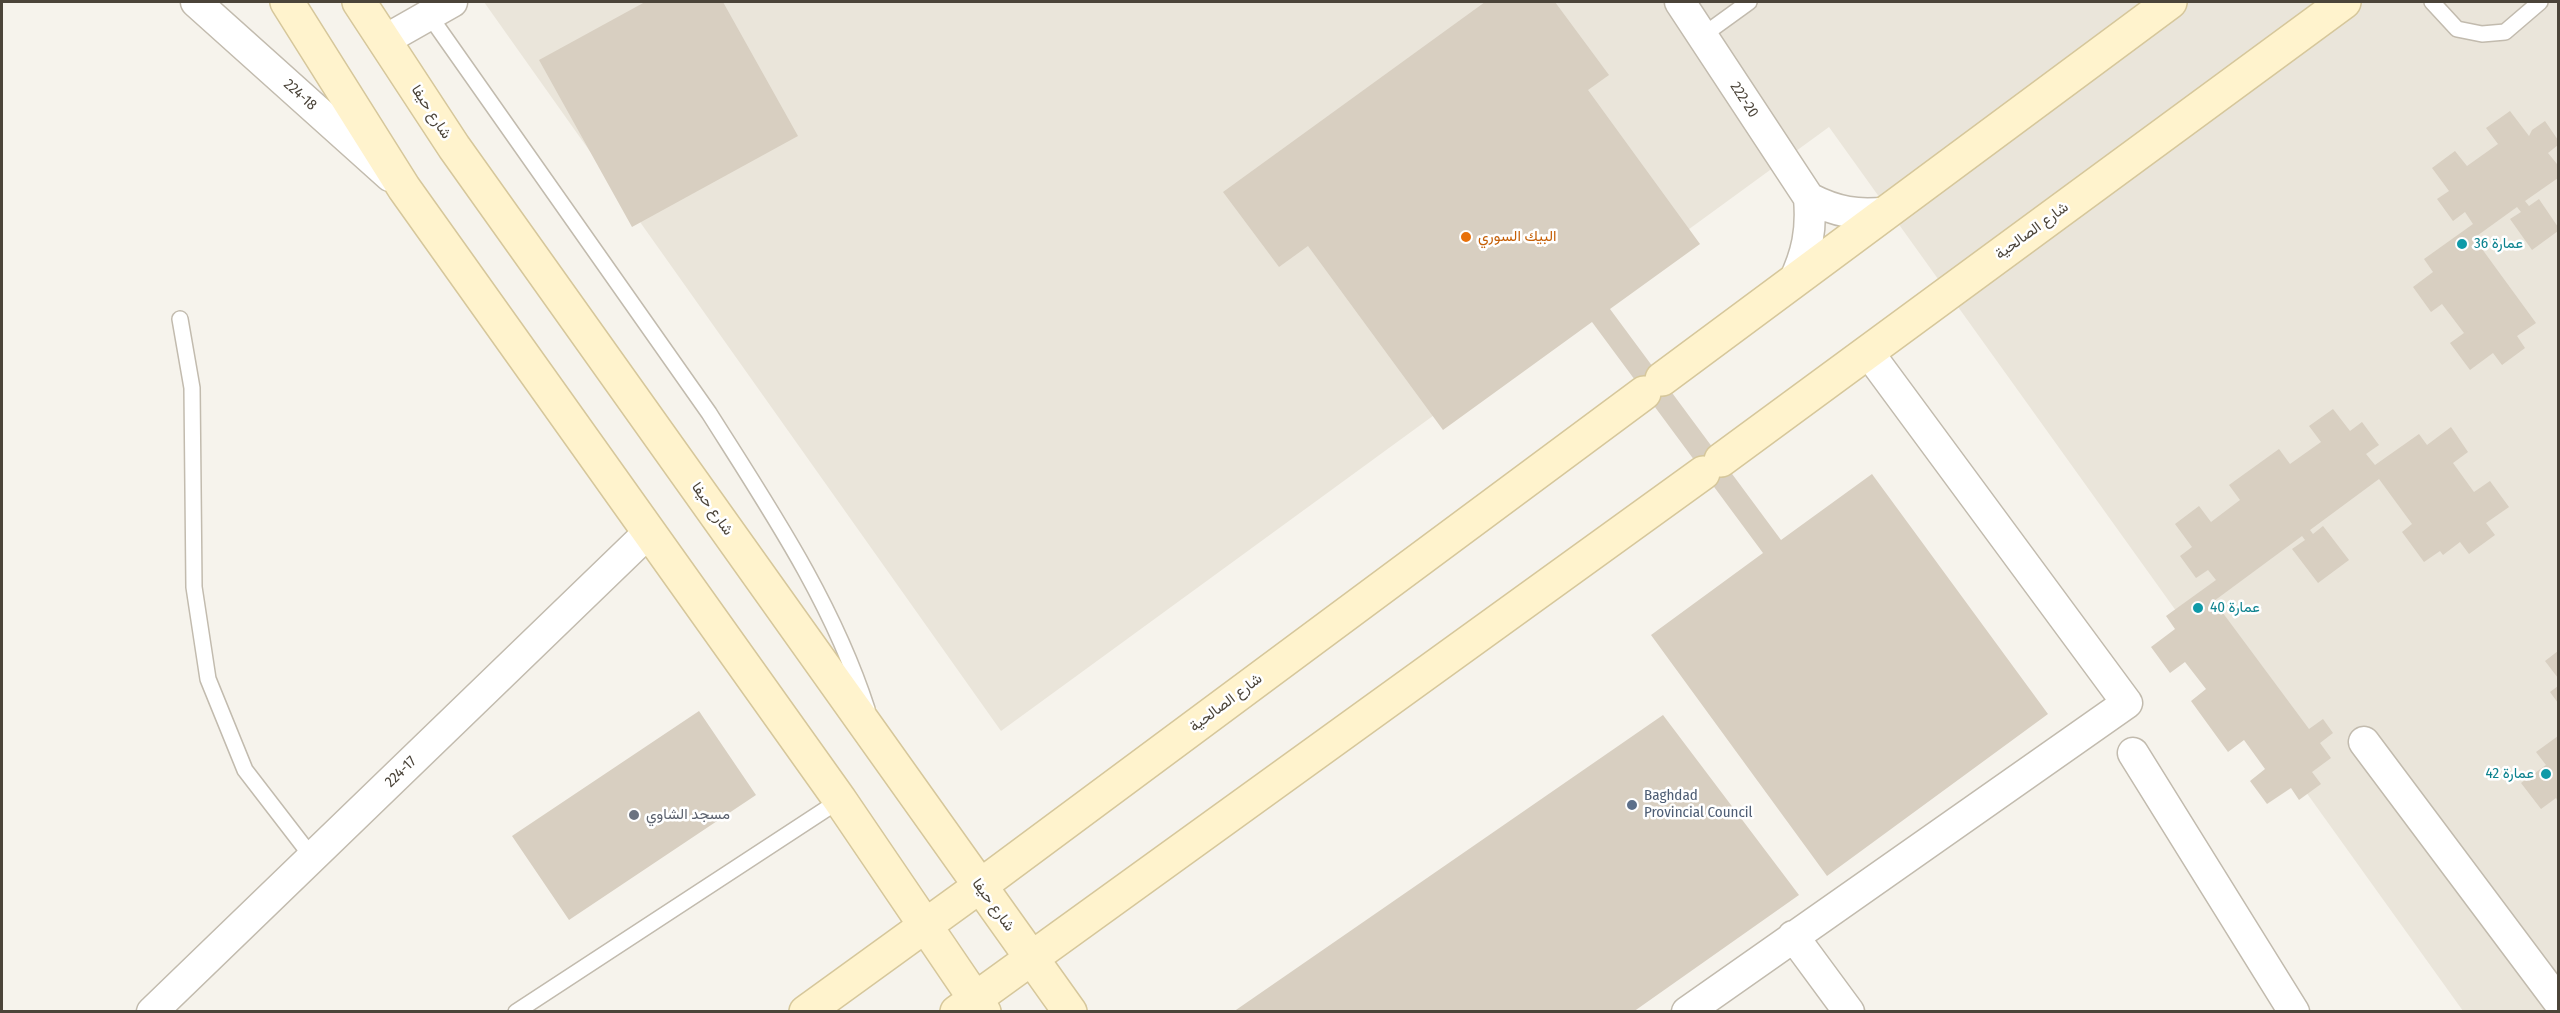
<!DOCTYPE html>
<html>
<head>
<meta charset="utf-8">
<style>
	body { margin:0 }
	#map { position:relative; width:2560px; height:1013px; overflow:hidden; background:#f6f3ec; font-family:"Fira Sans Condensed",sans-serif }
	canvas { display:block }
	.frame { position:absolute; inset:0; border:3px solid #4b4439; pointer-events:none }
</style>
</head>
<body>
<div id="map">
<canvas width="2560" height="1013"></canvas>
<div class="frame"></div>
</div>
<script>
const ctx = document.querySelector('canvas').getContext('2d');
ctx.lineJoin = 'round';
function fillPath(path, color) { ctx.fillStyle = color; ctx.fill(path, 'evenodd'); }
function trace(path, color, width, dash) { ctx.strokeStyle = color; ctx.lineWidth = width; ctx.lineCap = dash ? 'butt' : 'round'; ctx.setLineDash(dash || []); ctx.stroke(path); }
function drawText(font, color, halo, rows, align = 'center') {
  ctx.font = font + ' "Fira Sans Condensed",Vazirmatn,sans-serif'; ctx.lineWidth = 5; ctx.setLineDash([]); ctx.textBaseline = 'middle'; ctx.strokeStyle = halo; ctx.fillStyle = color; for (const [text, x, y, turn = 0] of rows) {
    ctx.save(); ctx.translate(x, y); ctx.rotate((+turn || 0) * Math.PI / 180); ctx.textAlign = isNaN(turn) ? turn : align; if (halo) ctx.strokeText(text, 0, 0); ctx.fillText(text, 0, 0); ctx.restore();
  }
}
fillPath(new Path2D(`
	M484,2H2558V1011H2463L1829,127L1001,731Z`), '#eae5da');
fillPath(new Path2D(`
	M645,2H723L798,136L632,227L539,60Z
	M1485,2H1555L1609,75L1588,90L1700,244L1610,309L1781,540L1872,474L2048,714L1827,876L1651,635L1763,553L1592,322L1443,430L1308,246L1279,267L1223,192Z
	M2510,111L2529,136L2532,130L2545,121L2558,140V145L2548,153L2557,164L2558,163V178L2525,201L2529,206L2539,199L2558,227V231L2532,250L2510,219L2521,212L2517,207L2474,238L2536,323L2517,336L2525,348L2502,365L2493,353L2470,370L2450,343L2464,333L2442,304L2431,312L2413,287L2433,272L2424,259L2473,224L2465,212L2453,221L2437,199L2449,191L2432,168L2455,151L2467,166L2498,144L2486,128Z
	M2333,409L2350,431L2362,422L2379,445L2366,454L2375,465L2419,434L2427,445L2451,427L2468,452L2453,463L2474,492L2490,481L2509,507L2486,523L2495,535L2469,554L2460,542L2443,555L2440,551L2424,562L2402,532L2412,524L2379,479L2310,530L2313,534L2323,526L2349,560L2318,583L2292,549L2305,540L2302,536L2214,601L2309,729L2323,719L2333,733L2320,743L2331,758L2312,772L2321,784L2299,800L2291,788L2267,804L2250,781L2265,769L2244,740L2228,752L2191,701L2206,689L2185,662L2170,673L2151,647L2175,629L2166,616L2216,580L2208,570L2196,578L2180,556L2192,547L2175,524L2199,506L2211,522L2240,500L2229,485L2279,449L2290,464L2321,442L2309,426Z
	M2558,651V678L2545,661Z
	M2558,686V703L2550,692Z
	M699,711L756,795L569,920L512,836Z
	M1663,715L1799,895L1633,1012H1233Z
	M2558,736V802L2556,798L2541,809L2521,783L2546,765L2536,752Z`), '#d8cfc1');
const service = new Path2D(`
	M2432,2L2457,29L2482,34L2505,32L2540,2
	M429,15L709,413C769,508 832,601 867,709
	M1702,36L1749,2
	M180,319L192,388L194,587L208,679L245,770L312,857
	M516,1012L840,800`);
const minor = new Path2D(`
	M196,2L390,176
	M1680,2L1809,198C1812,230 1807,254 1793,283
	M385,40L452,2
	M1809,198C1836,212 1858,216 1888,212
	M2364,742L2558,1001
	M2133,753L2294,1012
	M1793,936L1849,1012
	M152,1012L649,532
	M1687,1012L2127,703L1868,352`);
const secondary = new Path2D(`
	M287,2L404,188L840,800L984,1012
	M359,2L454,147L1070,1012
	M1662,379L2170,2
	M1721,460L2344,2
	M806,1012L980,886L1644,393
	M957,1012L1703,473`);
trace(service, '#c2bbae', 18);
trace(minor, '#c2bbae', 33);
trace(secondary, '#d6c79b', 36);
trace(service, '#fff', 15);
trace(minor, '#fff', 30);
trace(secondary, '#fff3cd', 33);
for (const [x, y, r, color] of [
	[1466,237,6,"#e8710a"],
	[2462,244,6,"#0f9aa8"],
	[2198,608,6,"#0f9aa8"],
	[2546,774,6,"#0f9aa8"],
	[1632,805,6,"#5c6f8a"],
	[634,815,6,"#6b7280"]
]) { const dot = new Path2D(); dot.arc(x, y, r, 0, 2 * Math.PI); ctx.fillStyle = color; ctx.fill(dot); trace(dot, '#fff', 2); }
drawText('15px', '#4b4439', '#fff', [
	["224-18",300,95,42],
	["222-20",1744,100,57],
	["شارع حيفا",431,112,57],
	["شارع الصالحية",2032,231,-36],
	["شارع حيفا",712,509,55],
	["شارع الصالحية",1226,703,-37],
	["224-17",401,772,-44],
	["شارع حيفا",993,905,54]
]);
drawText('15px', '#c56008', '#fff', [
	["البيك السوري",1478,237]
], 'left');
drawText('15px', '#0d838f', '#fff', [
	["عمارة 36",2474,244],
	["عمارة 40",2210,608],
	["عمارة 42",2534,774,"right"]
], 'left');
drawText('15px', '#4e5e75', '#fff', [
	["Baghdad",1644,796],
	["Provincial Council",1644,813]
], 'left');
drawText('15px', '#5b616d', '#fff', [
	["مسجد الشاوي",646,815]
], 'left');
</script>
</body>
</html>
